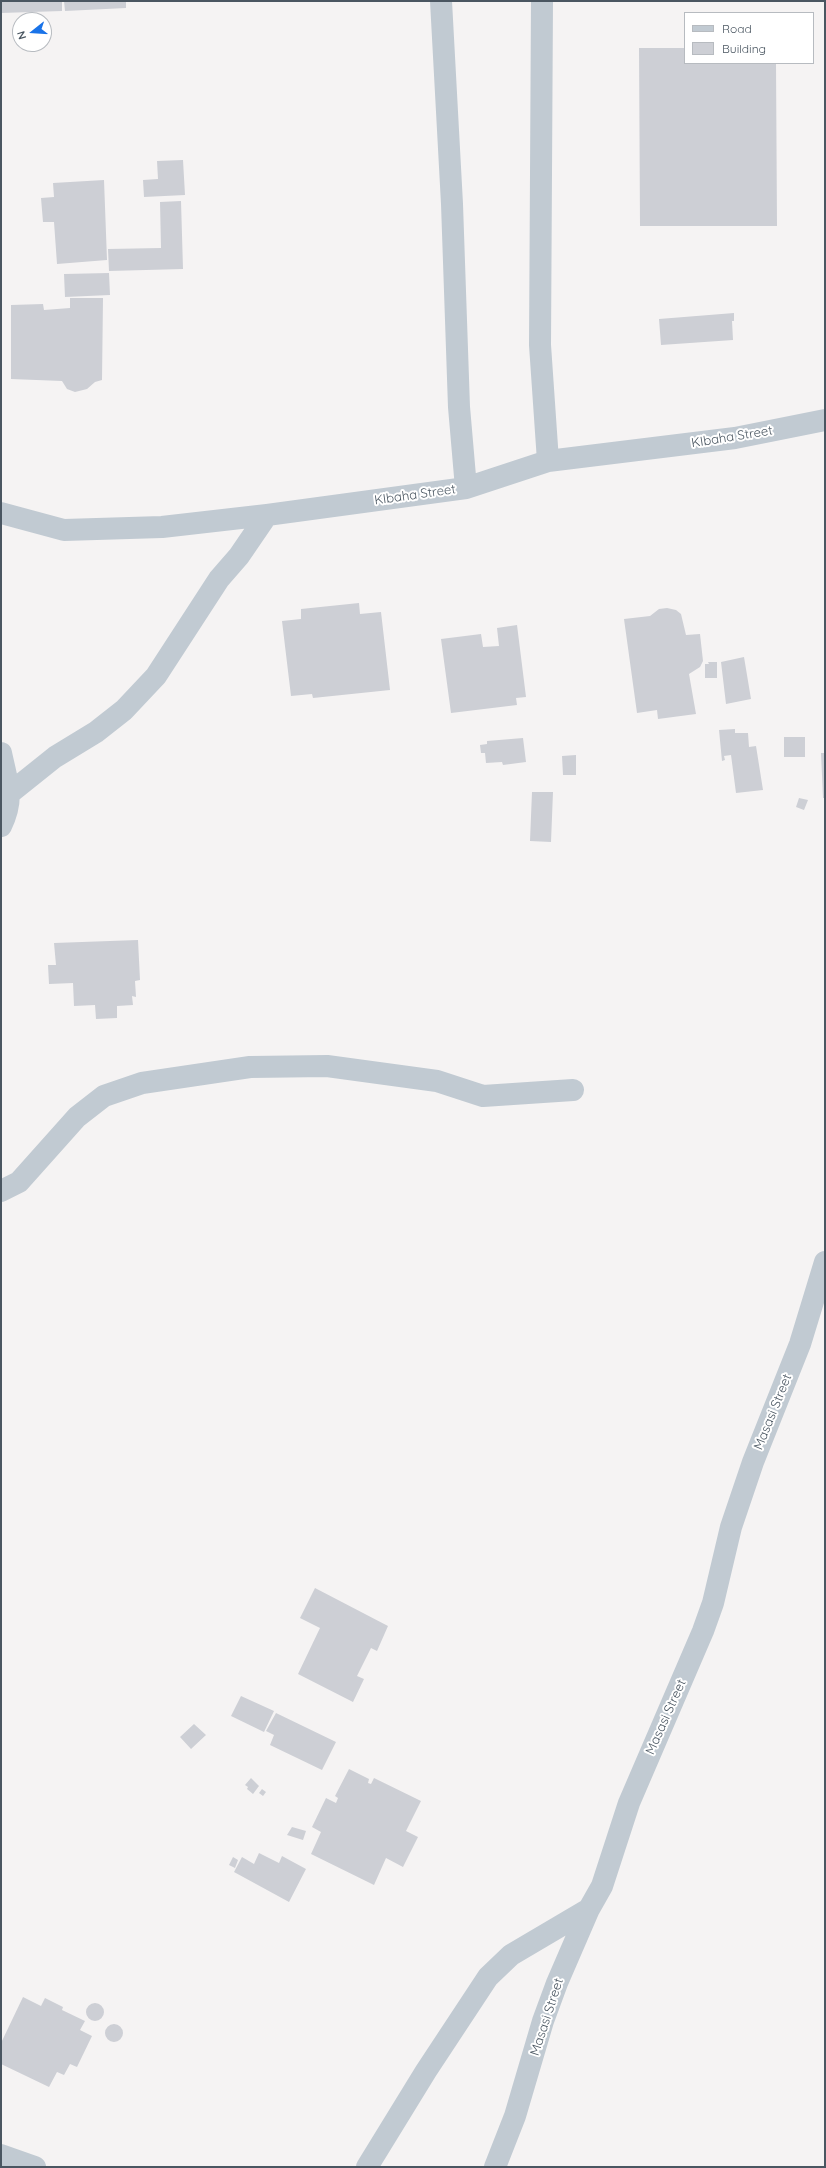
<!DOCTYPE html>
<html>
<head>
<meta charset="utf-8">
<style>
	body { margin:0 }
	#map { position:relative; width:826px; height:2168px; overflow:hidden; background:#f5f3f3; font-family:Quicksand,sans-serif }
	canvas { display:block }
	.frame { position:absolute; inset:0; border:2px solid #4a5661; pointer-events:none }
	.legend { position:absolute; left:684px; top:12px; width:130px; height:52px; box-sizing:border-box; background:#fff; border:1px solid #b7bbc0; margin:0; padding:5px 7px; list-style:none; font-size:12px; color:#4a5661 }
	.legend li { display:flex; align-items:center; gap:8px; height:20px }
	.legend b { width:20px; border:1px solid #b7bbc0 }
	.north { position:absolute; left:12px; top:12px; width:40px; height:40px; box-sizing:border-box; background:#fff; border:1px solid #b7bbc0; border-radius:50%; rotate:253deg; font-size:11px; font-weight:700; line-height:16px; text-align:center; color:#4a5661 }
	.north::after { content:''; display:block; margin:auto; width:14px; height:18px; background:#1a73e8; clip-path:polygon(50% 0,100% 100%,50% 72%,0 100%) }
</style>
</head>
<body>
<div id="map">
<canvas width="826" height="2168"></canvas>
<div class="frame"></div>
<ul class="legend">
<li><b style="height:5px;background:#c1cad2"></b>Road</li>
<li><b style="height:11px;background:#cdcfd5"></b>Building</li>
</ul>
<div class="north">N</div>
</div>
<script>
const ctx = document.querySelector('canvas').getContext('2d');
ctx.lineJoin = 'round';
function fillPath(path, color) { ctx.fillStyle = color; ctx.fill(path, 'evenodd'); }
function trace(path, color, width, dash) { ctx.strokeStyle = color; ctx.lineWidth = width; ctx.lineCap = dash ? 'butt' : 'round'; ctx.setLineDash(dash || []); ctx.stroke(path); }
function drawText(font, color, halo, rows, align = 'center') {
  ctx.font = font + ' Quicksand,sans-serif'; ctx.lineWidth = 4; ctx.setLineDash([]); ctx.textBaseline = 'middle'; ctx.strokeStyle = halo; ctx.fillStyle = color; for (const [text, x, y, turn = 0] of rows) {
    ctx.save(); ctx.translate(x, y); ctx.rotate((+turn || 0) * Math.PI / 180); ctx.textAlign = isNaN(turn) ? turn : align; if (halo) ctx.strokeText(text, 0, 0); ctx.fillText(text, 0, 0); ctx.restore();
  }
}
fillPath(new Path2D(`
	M1,1H62V11L1,13Z
	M64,1H126V8L65,11Z
	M639,48H685V63H776L777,226H640Z
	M183,160L185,195L144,197L143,180L158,179L157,161Z
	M104,180L107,260L57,264L54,222H43L41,198L54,197L53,183Z
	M181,201L183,269L109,271L108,249L161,248L160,202Z
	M109,273L110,295L65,297L64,274Z
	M70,298H103L102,380L95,382L87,389L75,392L67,389L62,381L11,379V305L43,304L44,310L70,308Z
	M734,313V321H732L733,340L661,345L659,319Z
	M359,603L360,614L381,612L390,690L313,698L312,694L291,696L282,621L301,619V609Z
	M667,608L676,610L681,614L686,635L700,634L703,661L700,667L689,674L696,714L658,719L657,710L637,713L624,619L650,616L659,609Z
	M517,625L526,697L516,698L517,705L451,713L441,639L481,634L483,647L499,646L497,628Z
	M744,657L751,699L726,704L721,662Z
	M708,662H717V678H705V664H709Z
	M735,729V733H748L749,747L756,746L763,790L736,793L731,755L724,756L725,760L722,761L719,730Z
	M784,737H805V757H784Z
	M523,738L526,762L503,765L502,762L486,763L485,753H481L480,745L487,744V741Z
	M821,753H825V798H823Z
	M576,755V775H563L562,756Z
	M532,792H553L551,842L530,841Z
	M799,798L808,800L804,810L796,807Z
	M138,940L140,980L135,981L136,997L132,996L133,1005L117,1006V1018L96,1019L95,1005L74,1006L73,983L49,984L48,965H56L54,943Z
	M315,1588L388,1626L377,1651L371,1648L357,1676L364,1679L353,1702L298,1674L320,1628L300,1618Z
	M241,1696L274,1711L264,1732L231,1716Z
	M276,1713L336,1742L322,1770L270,1745L274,1735L266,1731Z
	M194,1724L206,1735L191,1749L180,1737Z
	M349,1769L369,1779L368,1783L371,1784L374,1778L421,1801L406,1831L418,1837L403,1867L386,1858L374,1885L311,1854L321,1832L312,1827L326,1798L336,1803L338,1798L335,1796Z
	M251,1778L259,1786L253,1794L247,1789L248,1787L245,1785Z
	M262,1789L266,1792L263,1796L259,1793Z
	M292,1827L306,1831L303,1840L287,1835Z
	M259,1853L279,1863L282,1856L306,1869L289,1902L234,1872L242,1857L254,1864Z
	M233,1857L238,1860L235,1868L229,1865Z
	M23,1997L41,2006L45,1998L63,2007L62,2010L85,2021L80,2030L92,2036L77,2067L70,2064L64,2075L57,2072L49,2087L1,2064V2043Z
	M86 2012a9 9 0 1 1 18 0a9 9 0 1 1-18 0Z
	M105 2033a9 9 0 1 1 18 0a9 9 0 1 1-18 0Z`), '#cdcfd5');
trace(new Path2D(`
	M441,1L452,204L459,407L466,488
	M542,1L540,345L548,461
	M1,513L64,530L162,527L267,515L466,488L548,461L735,438L825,420
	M1,753C7,782 15,798 1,826
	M10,793L55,757L96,732L124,710L156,676L219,579L239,556L267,515
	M1,1191L19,1182L77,1117L104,1096L142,1083L250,1067L327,1066L437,1081L483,1096L573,1090
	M1,2155L35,2167
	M367,2167L426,2071L488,1977L511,1955L589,1909
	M495,2167L515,2116L543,2021L557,1983L589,1909L602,1886L629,1803L703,1631L713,1603L731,1527L753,1462L800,1344L825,1262`), '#c1cad2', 22);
drawText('13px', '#4a5661', '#fff', [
	["KIbaha Street",732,437,-9],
	["KIbaha Street",415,495,-8],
	["Masasi Street",773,1412,-68],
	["Masasi Street",666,1717,-66],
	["Masasi Street",547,2017,-72]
]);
</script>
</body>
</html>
